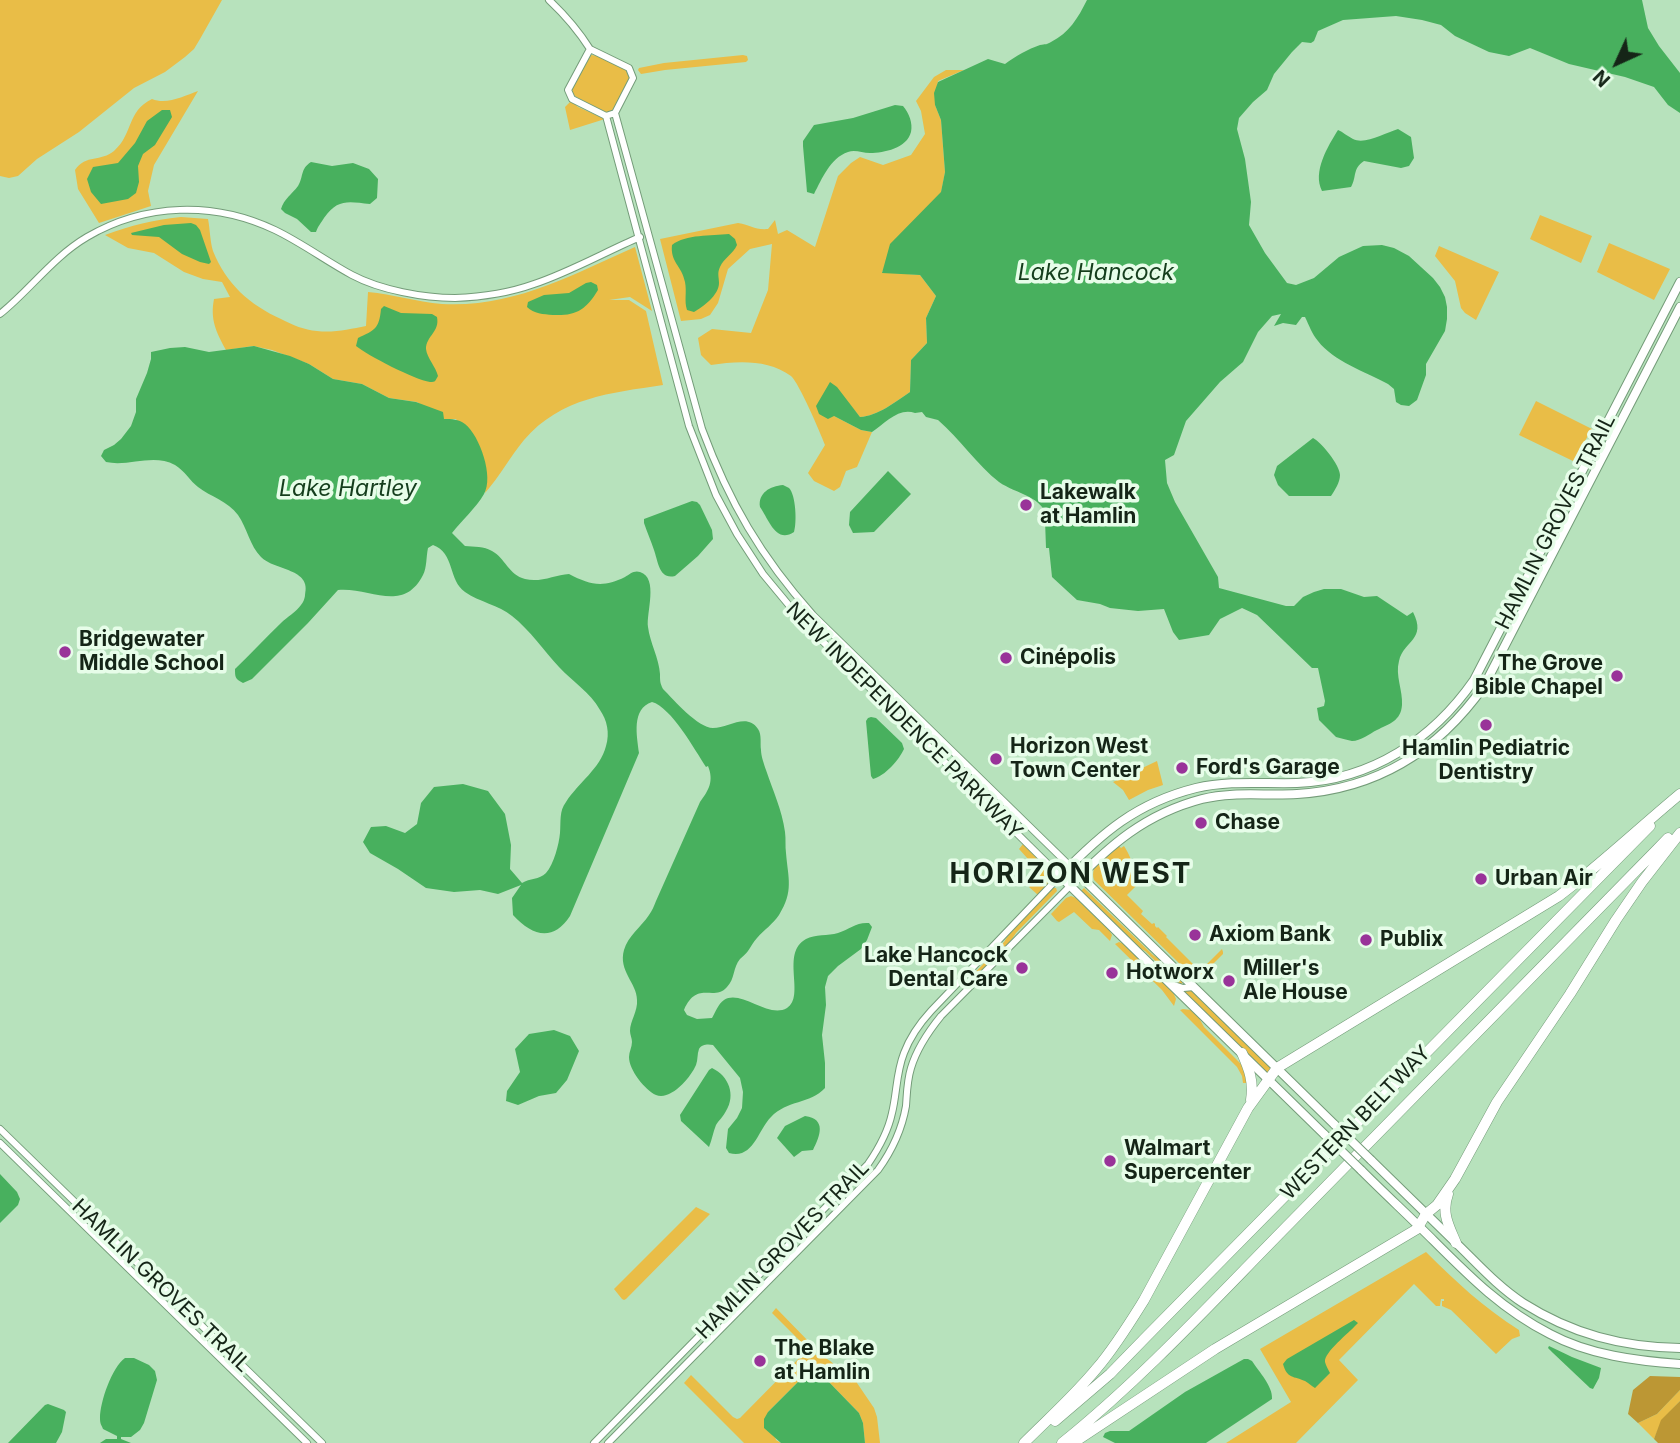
<!DOCTYPE html>
<html>
<head>
<meta charset="utf-8">
<style>
	body { margin:0 }
	#map { position:relative; width:1680px; height:1443px; overflow:hidden; background:#b7e2bc; font-family:Inter,sans-serif }
	canvas { display:block }
	.north { position:absolute; left:1582px; top:28px; width:70px; height:70px; -webkit-text-stroke:5px #e7fde9; paint-order:stroke; rotate:225deg; font-size:19px; font-weight:700; line-height:28px; text-align:center; color:#152517 }
	.north::after { content:''; display:block; margin:auto; width:24px; height:32px; background:#152517; clip-path:polygon(50% 0,100% 100%,50% 72%,0 100%) }
</style>
</head>
<body>
<div id="map">
<canvas width="1680" height="1443"></canvas>
<div class="north">N</div>
</div>
<script>
const ctx = document.querySelector('canvas').getContext('2d');
ctx.lineJoin = 'round';
function fillPath(path, color) { ctx.fillStyle = color; ctx.fill(path, 'evenodd'); }
function trace(path, color, width, dash) { ctx.strokeStyle = color; ctx.lineWidth = width; ctx.lineCap = dash ? 'butt' : 'round'; ctx.setLineDash(dash || []); ctx.stroke(path); }
function drawText(font, color, halo, rows, align = 'center') {
  ctx.font = font + ' Inter,sans-serif'; ctx.lineWidth = 7; ctx.setLineDash([]); ctx.textBaseline = 'middle'; ctx.strokeStyle = halo; ctx.fillStyle = color; for (const [text, x, y, turn = 0] of rows) {
    ctx.save(); ctx.translate(x, y); ctx.rotate((+turn || 0) * Math.PI / 180); ctx.textAlign = isNaN(turn) ? turn : align; if (halo) ctx.strokeText(text, 0, 0); ctx.fillText(text, 0, 0); ctx.restore();
  }
}
fillPath(new Path2D(`
	M0,0H222L200,39L194,49L185,57L165,72L134,88L79,132L37,159L18,176L9,178L0,176Z
	M591,55L599,56L626,70L630,77L614,109L608,113H605L573,95L572,88Z
	M743,55L747,56L748,60L746,62L665,70L641,74L638,70L639,68L664,63Z
	M946,70H964L938,81L935,105L941,120L945,172L941,193L882,272L920,275L936,296L926,318L927,343L911,360L910,392C895,402 878,416 860,417L850,405L834,416L861,430L872,432L857,467L846,471L840,487L834,491L814,481L808,473L825,445C820,432 799,383 791,376C768,359 737,361 711,365L701,355L698,338L712,329L751,333L768,290L772,244L750,249L728,269L718,303L710,315L701,319L681,321L660,239L738,223C751,225 754,230 768,229L775,220L778,234L787,230L815,247L838,176L851,163L860,157L883,165L911,155L925,134L921,111L916,101L934,77Z
	M198,91L154,165L148,191L151,206L99,223L78,189L75,170C86,154 101,162 114,151C134,133 126,112 152,99C167,105 184,96 198,91Z
	M570,102H573L578,107L605,119L570,130L565,107Z
	M1540,215L1592,236L1581,263L1530,239Z
	M181,217L208,219C210,229 210,241 213,251C226,284 250,305 281,319C293,325 304,330 317,331C334,333 350,329 366,326L368,292C393,294 416,302 442,304C513,308 572,275 635,247L652,311L630,297L609,300H629L646,311L663,385C611,393 561,397 524,440C510,457 500,476 485,493L487,479L456,419H444L417,402L389,398L362,384L333,379L309,364L272,350L253,346L226,350C216,332 210,319 214,299L230,297L222,282L203,279L184,272L154,253L128,248L105,235C132,225 152,220 181,217Z
	M1609,243L1670,269L1654,300L1597,272Z
	M1439,246L1499,272L1476,320L1465,313L1461,308L1455,281L1435,256Z
	M1536,401L1592,429L1573,461L1519,435Z
	M1157,761L1163,785L1148,790L1129,800L1123,790L1113,782Z
	M1023,844L1051,873L1050,882L1038,895L1029,887L1035,881L1036,876L1027,861L1028,859L1019,849Z
	M1119,846L1121,848L1124,846C1133,860 1132,868 1145,880L1143,879L1127,895L1143,911L1141,914L1152,924L1154,923L1155,924V926L1157,928L1158,927L1167,936L1166,937L1200,971L1222,949L1223,952V954L1199,978L1196,980L1189,976L1183,967L1094,880C1089,864 1107,853 1119,846Z
	M1053,888H1056L1057,891L1016,933L1008,945L967,984V981L1004,942L1011,931Z
	M1084,888L1153,955L1164,962L1183,981L1182,984H1179L1145,951L1134,945L1085,896L1081,891Z
	M1071,896L1076,898L1109,930L1112,935L1110,941L1099,930L1092,929L1074,912L1059,922L1057,921L1051,914L1066,898Z
	M1119,942L1124,944L1173,992L1176,999L1174,1006L1162,990L1115,944Z
	M1182,991H1193L1272,1068L1269,1073L1266,1072Z
	M1183,1009L1191,1010L1198,1016L1204,1027L1243,1066L1249,1083H1243L1242,1076L1237,1067L1180,1010Z
	M696,1207L710,1214L626,1299L624,1300L622,1299L614,1289Z
	M1426,1252C1455,1281 1484,1308 1519,1330L1520,1336L1512,1339L1496,1354L1451,1310L1442,1306V1301H1444V1299H1441L1440,1306H1436L1414,1284L1339,1360L1358,1380L1296,1443H1226L1291,1402L1260,1349Z
	M776,1308L813,1346L805,1355C835,1351 838,1378 855,1380L874,1408L877,1417L880,1443H865L863,1423L859,1413L825,1378L815,1373L812,1372L802,1378L768,1412L776,1440L781,1443H744L684,1383L691,1375L733,1417L737,1419L740,1418L808,1349L772,1313Z
	M1680,1390V1401L1662,1420L1654,1439L1638,1423L1657,1414Z`), '#e9bd47');
fillPath(new Path2D(`
	M1650,1376L1680,1377V1390L1657,1414L1638,1423L1628,1414L1633,1390Z
	M1680,1401V1443H1658L1654,1439L1661,1420Z`), '#bc9734');
fillPath(new Path2D(`
	M1087,0H1642L1648,28L1659,46L1680,73V113L1668,105L1654,87L1625,77L1569,64L1530,48L1509,56L1489,52L1455,36L1441,25L1422,20L1396,16L1343,20L1318,31L1314,41L1311,43L1302,42L1292,52L1274,74L1267,90L1253,102L1239,118L1237,129L1245,159L1251,202L1249,225L1265,253L1287,283L1296,285L1314,278L1339,257L1363,246L1382,245L1394,248L1409,256L1433,278L1440,287L1445,297L1447,307V319L1445,331L1426,364V375L1417,400L1409,406L1401,405L1396,402L1394,389L1388,384C1366,372 1333,361 1318,341C1312,334 1309,325 1305,317H1302L1296,325L1283,323L1274,326L1281,314L1272,316L1258,332L1243,362L1220,382L1186,421L1174,455L1165,460L1167,483L1175,502L1218,577L1219,588L1286,606H1294L1303,597L1314,592L1324,589H1341L1364,597L1377,596L1407,616L1413,612C1427,640 1404,640 1399,661C1395,676 1403,690 1402,705C1401,721 1389,724 1377,730C1369,734 1361,741 1352,741C1346,740 1341,738 1336,737L1319,720L1317,708L1324,706L1325,701L1318,668H1312L1257,615L1242,608L1220,619L1209,635L1179,640L1173,632L1164,609L1138,611L1110,608L1100,604L1077,600L1052,577L1049,548H1046L1045,520H1048C1044,496 1016,494 999,482C978,466 959,438 938,420L926,417L922,412L915,413C899,407 885,423 872,432L861,430L834,416L828,419L819,414L816,406L830,382L837,387L860,417C878,416 895,402 910,392L911,360L927,343L926,318L936,296L920,275L882,273L890,244L941,192L945,172L941,120L935,105L934,93L938,82L988,59L1005,64C1016,56 1028,49 1040,45C1049,43 1043,46 1051,42C1069,33 1078,18 1087,0Z
	M895,105L903,106C909,113 913,123 911,132C907,148 884,153 870,153C862,153 855,149 848,152C830,158 822,179 814,194L807,192L803,146V141L814,125L853,118Z
	M162,110H170L172,117L155,145L143,154L138,166L139,182L136,193L128,199L101,204L91,192L87,179L93,167L118,163L135,143L147,121Z
	M1398,129L1411,137L1414,158L1409,166L1401,168L1364,161C1352,169 1357,177 1351,187L1322,191C1312,172 1328,146 1338,130C1343,132 1347,136 1353,139C1365,145 1385,133 1398,129Z
	M311,162L332,166L353,163L369,169L378,179L377,198L370,204C349,202 338,198 324,218C321,223 318,226 316,232H311L297,219L285,213L281,209C284,199 292,194 298,186C304,176 300,169 311,162Z
	M191,223L196,225L200,230L211,262L209,264L200,262L182,254L159,237L132,235L131,233L164,225Z
	M729,234L735,239L737,245C733,254 724,258 720,267C717,273 719,277 719,283C719,295 703,307 694,312L687,310C684,301 687,292 685,282C682,266 670,262 672,245C686,234 711,236 729,234Z
	M591,282L597,285L598,290C586,310 576,316 553,315C543,314 534,314 527,307L528,302L544,295L569,293L586,283Z
	M384,306L401,313L432,314L437,317C440,332 426,336 426,349C427,358 436,367 438,376C435,381 436,382 430,382C415,380 367,355 356,346L358,338C375,330 379,329 381,309Z
	M254,346L290,356L309,364L333,379L362,384L389,398L416,402L443,412L444,419C452,419 458,419 465,424C480,436 494,477 484,494C476,508 462,520 452,533L465,546C474,547 484,546 492,551C505,558 509,575 525,579C540,583 555,575 569,574C590,585 603,588 625,577C630,574 634,570 640,572C659,578 646,613 648,627C650,643 659,658 660,674C660,681 660,683 663,689C674,700 698,728 713,728C728,728 747,712 758,729C762,735 760,743 761,750C761,756 764,764 766,770C773,791 782,810 785,832C786,839 785,846 786,853C788,878 794,891 779,915C773,924 764,930 757,938C753,942 751,947 748,951C746,954 743,956 740,959C733,967 735,979 727,987C714,1002 697,980 684,1010L687,1015L697,1019L712,1018C715,1013 718,1004 724,1000C741,989 768,1019 787,1008C806,996 780,953 806,939C815,934 828,936 838,933C850,929 856,922 869,923L872,927L867,940L861,949L838,966L828,976L825,987L826,1005L822,1035L825,1063V1088C810,1104 787,1100 771,1117C758,1130 753,1160 729,1153L726,1148L728,1129L737,1118L742,1108L743,1092L740,1078L713,1045C708,1044 702,1044 699,1049C697,1054 698,1060 696,1065C691,1077 671,1101 656,1095C645,1090 629,1070 629,1057C629,1052 632,1047 632,1042C632,1038 630,1035 630,1031C630,1021 638,1011 637,1000C637,983 618,971 624,950C628,936 641,927 649,915C652,911 654,906 656,901L700,802C709,790 714,781 708,766L706,767C695,750 671,707 652,702C631,709 637,736 639,753L570,916C553,942 532,936 513,915L512,898L521,885L498,894L480,890L454,892L426,888L398,869L370,853L363,842L371,827L386,826L405,833L417,824L421,803L434,787L463,784L488,791L505,814L511,845L510,869L522,883C530,878 539,880 546,873C554,864 559,844 560,833C561,822 559,811 566,802C579,782 600,769 606,746C610,733 607,720 600,710C590,692 573,682 559,667C544,651 530,630 512,616C499,605 479,602 465,592C448,580 455,553 433,545L428,548C426,557 427,567 423,575C403,614 370,587 338,590L308,623L252,679L243,683C235,679 235,677 235,669C251,654 265,638 281,623C287,617 296,612 301,605C303,603 305,598 305,595C312,568 275,571 261,557C250,546 247,528 238,515C228,501 211,497 198,487C190,481 185,471 175,465C153,453 129,467 106,462L101,456L104,450L114,445L121,439L131,426L136,412V399L147,373L151,359V352L170,348L185,347L209,352Z
	M1313,438C1321,442 1340,465 1340,475C1340,482 1335,490 1331,496H1289L1278,485L1274,475L1277,466Z
	M888,471L911,494L874,532L853,533L849,525L850,512Z
	M783,485C785,486 787,487 789,488C796,495 797,523 794,532C776,544 769,520 760,507C758,493 770,486 783,485Z
	M692,501L697,502L700,505L712,530L713,539L698,556L675,576C659,580 658,561 654,550C651,541 647,532 644,523V519Z
	M871,717L876,718L902,743L904,749C899,760 885,776 873,779L871,776L866,721L868,718Z
	M554,1030L570,1036L579,1051L567,1080L556,1093L539,1096L518,1105L506,1101L507,1091L520,1072L515,1049L529,1034Z
	M712,1068C729,1076 736,1095 726,1111C723,1117 719,1120 716,1125C713,1132 712,1140 709,1147L681,1121L680,1115L709,1070Z
	M805,1116C827,1119 820,1136 813,1150L802,1151L794,1157L777,1138L785,1126Z
	M0,1174L17,1192L20,1199L18,1205L0,1223Z
	M1354,1320L1358,1323L1356,1325C1349,1333 1324,1352 1325,1362C1326,1366 1328,1369 1330,1373L1315,1388C1311,1386 1309,1383 1305,1381C1294,1376 1287,1379 1283,1364L1287,1359Z
	M1549,1346L1572,1357L1601,1368L1599,1378L1593,1389L1590,1388L1553,1353L1548,1348Z
	M125,1358H134L149,1365L155,1371L157,1380L144,1423L140,1430L131,1437H121V1439L131,1443H100L106,1439H117V1436L103,1429C101,1424 100,1424 100,1418C100,1402 112,1367 125,1358Z
	M1244,1359H1248L1252,1361C1259,1372 1273,1386 1272,1399L1206,1443H1115L1103,1437L1105,1433L1110,1431H1129L1185,1392Z
	M812,1372L825,1378L859,1413L863,1423L865,1443H781L764,1428V1419L768,1412L802,1378Z
	M48,1404L64,1410L66,1412L62,1432L56,1443H8L45,1405Z`), '#48b05e');
const minor = new Path2D(`
	M549,0C565,15 578,30 590,49
	M590,49L629,68L633,78L615,113L606,116L572,99L568,90Z
	M615,113L702,429C729,502 761,557 813,615L1070,866
	M0,314C30,290 53,257 87,237C145,203 214,201 275,230C302,243 326,261 352,275C380,290 424,298 455,298C481,297 509,293 534,284C570,272 605,252 640,237
	M1174,985L1183,988L1194,987
	M0,1129L322,1443
	M0,1143L307,1443
	M594,1443L868,1164C879,1148 888,1132 892,1113C897,1093 896,1073 904,1053C910,1037 920,1023 931,1011L1060,876L802,621L763,574L737,534L716,495L689,426L606,116
	M608,1443L878,1170C891,1152 902,1129 906,1106C907,1093 907,1081 911,1068C917,1048 928,1032 941,1016L1070,886`);
const major = new Path2D(`
	M1070,866L1335,1125
	M1070,886C1110,845 1145,814 1202,799C1234,791 1265,796 1297,794C1378,789 1438,751 1484,686L1680,307
	M1325,1135L1060,876C1102,833 1136,803 1196,788C1230,780 1263,784 1297,783C1372,780 1433,739 1474,680L1680,282
	M1371,1160C1399,1187 1427,1215 1455,1242C1477,1263 1497,1286 1523,1303C1572,1334 1622,1347 1680,1348
	M1361,1170C1385,1194 1410,1217 1434,1241C1471,1278 1503,1310 1550,1334C1589,1355 1637,1361 1680,1364`);
const highway = new Path2D(`
	M1242,1053C1249,1069 1254,1082 1251,1100
	M1448,1194C1441,1213 1449,1226 1456,1243
	M1055,1421L1110,1374L1146,1337L1650,826
	M1024,1443C1049,1418 1075,1395 1097,1368C1115,1347 1129,1324 1144,1300L1248,1108L1277,1068L1559,896C1601,864 1639,828 1680,794
	M1062,1443C1144,1377 1216,1298 1290,1223C1417,1095 1543,967 1668,838
	M1073,1443L1215,1349L1417,1229L1426,1214L1437,1205L1455,1179L1497,1102L1570,994L1616,920L1642,882L1680,833`);
trace(minor, '#749c79', 8);
trace(major, '#749c79', 10);
trace(highway, '#749c79', 11);
trace(minor, '#fff', 6);
trace(major, '#fff', 8);
trace(highway, '#fff', 10);
const majorBridge = new Path2D(`
	M1335,1125L1371,1160
	M1325,1135L1361,1170`);
trace(majorBridge, '#749c79', 10, []);
trace(majorBridge, '#fff', 8);
for (const [x, y, r, color] of [
	[1026,505,7,"#939"],
	[65,652,7,"#939"],
	[1006,658,7,"#939"],
	[1617,676,7,"#939"],
	[1486,725,7,"#939"],
	[996,759,7,"#939"],
	[1182,768,7,"#939"],
	[1201,823,7,"#939"],
	[1481,879,7,"#939"],
	[1195,935,7,"#939"],
	[1366,940,7,"#939"],
	[1022,968,7,"#939"],
	[1112,973,7,"#939"],
	[1229,981,7,"#939"],
	[1110,1161,7,"#939"],
	[760,1361,7,"#939"]
]) { const dot = new Path2D(); dot.arc(x, y, r, 0, 2 * Math.PI); ctx.fillStyle = color; ctx.fill(dot); trace(dot, '#e7fde9', 2.5); }
drawText('bold 21px', '#152517', '#e7fde9', [
	["Lakewalk",1040,493],
	["at Hamlin",1040,517],
	["Bridgewater",79,640],
	["Middle School",79,664],
	["Cinépolis",1020,658],
	["The Grove",1603,664,"right"],
	["Bible Chapel",1603,688,"right"],
	["Horizon West",1010,747],
	["Town Center",1010,771],
	["Hamlin Pediatric",1486,749,"center"],
	["Dentistry",1486,773,"center"],
	["Ford's Garage",1196,768],
	["Chase",1215,823],
	["Urban Air",1495,879],
	["Axiom Bank",1209,935],
	["Publix",1380,940],
	["Lake Hancock",1008,956,"right"],
	["Dental Care",1008,980,"right"],
	["Miller's",1243,969],
	["Ale House",1243,993],
	["Hotworx",1126,973],
	["Walmart",1124,1149],
	["Supercenter",1124,1173],
	["The Blake",774,1349],
	["at Hamlin",774,1373]
], 'left');
drawText('21px', '#152517', '#e7fde9', [
	["HAMLIN GROVES TRAIL",1556,522,-63],
	["NEW INDEPENDENCE PARKWAY",904,721,45],
	["WESTERN BELTWAY",1356,1123,-46],
	["HAMLIN GROVES TRAIL",783,1250,-46],
	["HAMLIN GROVES TRAIL",161,1286,44]
]);
drawText('italic 23px', '#153e1d', '#e7fde9', [
	["Lake Hancock",1096,273],
	["Lake Hartley",348,489]
]);
ctx.letterSpacing = '2px';
drawText('bold 28px', '#152517', '#e7fde9', [
	["HORIZON WEST",1071,875]
]);
ctx.letterSpacing = '0px';
</script>
</body>
</html>
